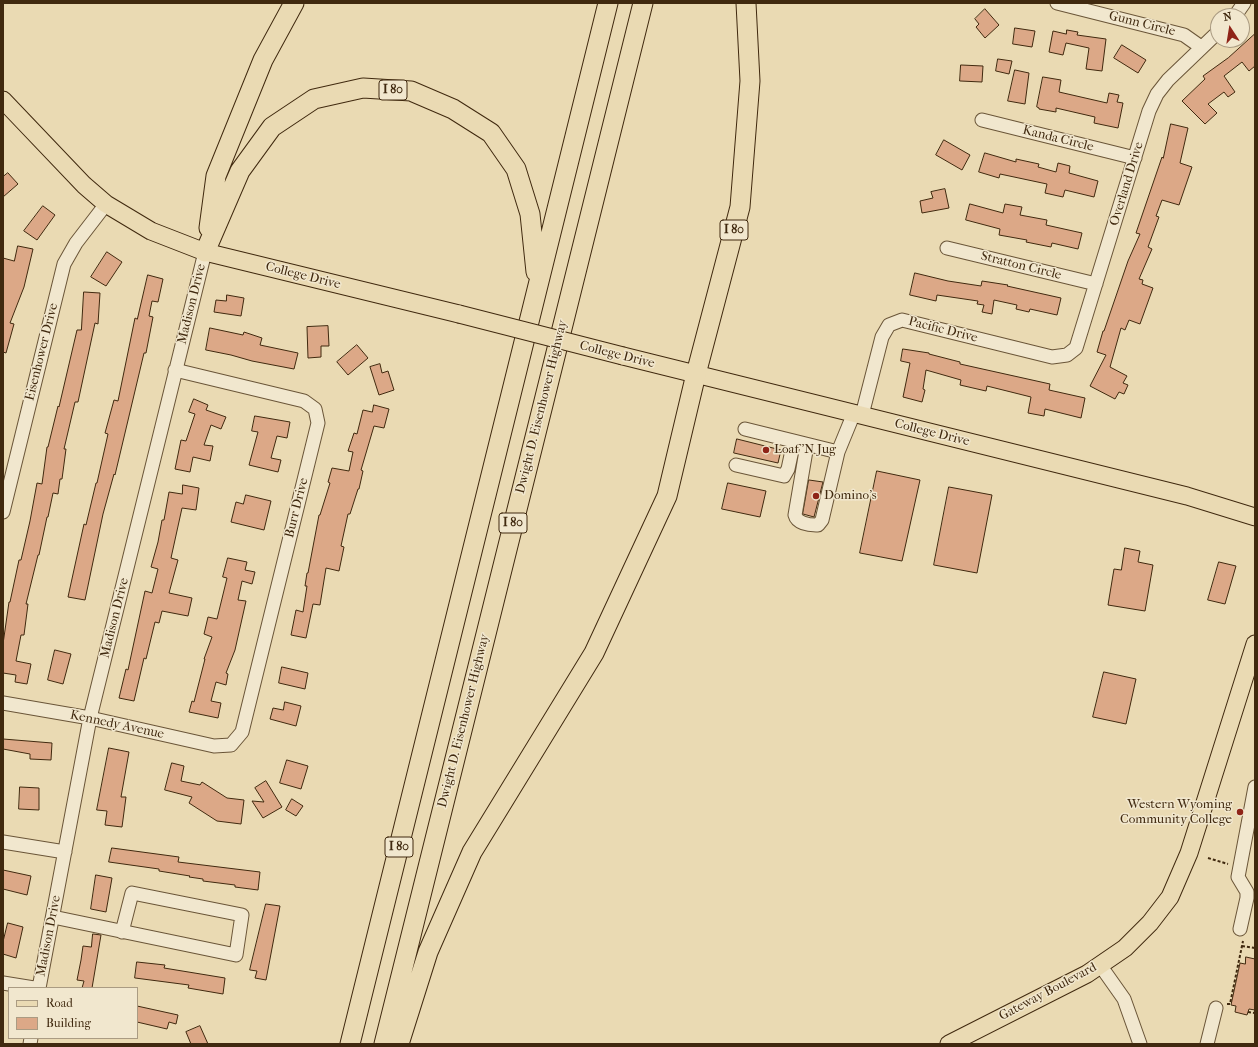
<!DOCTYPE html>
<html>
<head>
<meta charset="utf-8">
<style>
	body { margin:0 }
	#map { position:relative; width:1258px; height:1047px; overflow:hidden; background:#eadab3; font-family:"IM FELL French Canon",serif }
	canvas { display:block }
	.frame { position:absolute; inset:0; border:4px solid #40290f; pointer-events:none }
	.legend { position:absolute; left:8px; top:987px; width:130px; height:52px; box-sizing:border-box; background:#f1e7ce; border:1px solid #aa9b82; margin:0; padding:5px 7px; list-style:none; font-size:12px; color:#40290f }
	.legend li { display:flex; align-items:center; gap:8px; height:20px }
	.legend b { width:20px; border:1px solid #aa9b82 }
	.north { position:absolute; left:1210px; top:8px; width:40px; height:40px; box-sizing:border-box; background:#f1e7ce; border:1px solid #aa9b82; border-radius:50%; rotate:348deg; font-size:11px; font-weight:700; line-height:16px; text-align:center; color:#40290f }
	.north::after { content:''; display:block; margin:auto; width:14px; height:18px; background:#8f2418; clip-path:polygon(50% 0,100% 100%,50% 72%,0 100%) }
</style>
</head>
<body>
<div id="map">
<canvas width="1258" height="1047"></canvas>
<div class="frame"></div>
<ul class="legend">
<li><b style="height:5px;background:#eadab3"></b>Road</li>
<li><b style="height:11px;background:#dca887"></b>Building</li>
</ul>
<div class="north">N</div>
</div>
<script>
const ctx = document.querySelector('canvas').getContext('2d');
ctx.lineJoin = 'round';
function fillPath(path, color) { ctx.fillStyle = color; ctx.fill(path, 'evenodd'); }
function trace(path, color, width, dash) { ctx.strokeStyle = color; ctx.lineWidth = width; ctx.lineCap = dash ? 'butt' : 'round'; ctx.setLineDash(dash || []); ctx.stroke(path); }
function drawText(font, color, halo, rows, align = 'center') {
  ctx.font = font + ' "IM FELL French Canon",serif'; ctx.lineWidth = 3; ctx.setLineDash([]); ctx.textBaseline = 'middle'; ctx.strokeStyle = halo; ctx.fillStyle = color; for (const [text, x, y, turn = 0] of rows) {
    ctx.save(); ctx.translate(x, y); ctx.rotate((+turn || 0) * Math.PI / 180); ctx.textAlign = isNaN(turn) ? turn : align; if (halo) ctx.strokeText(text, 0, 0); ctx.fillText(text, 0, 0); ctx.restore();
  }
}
const building = new Path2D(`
	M985,9L999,25L985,38L976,27L979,24L975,19Z
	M1015,28L1035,31L1032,47L1013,44Z
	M1067,30L1078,32L1077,35L1106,39L1102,71L1086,69L1089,48L1066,43L1063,55L1049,52L1053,31L1066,34Z
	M1255,34V66L1249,71L1242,62L1224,76L1235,92L1228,97L1224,92L1208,104L1217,113L1205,124L1182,101L1205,79L1203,76L1228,58Z
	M1122,45L1146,60L1138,73L1114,58Z
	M998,59L1012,61L1009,74L996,71Z
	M961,65L983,66L982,82L960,81Z
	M1015,70L1029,73L1025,104L1008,101Z
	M1043,77L1061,80L1059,92L1107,103L1109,93L1119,95L1117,102L1123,103L1118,128L1094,123L1095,117L1056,108V112L1039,109V108L1037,107Z
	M1171,124L1188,128L1180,163L1192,167L1179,205L1162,200L1156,216L1159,217L1148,247L1152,249L1139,279L1143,280L1142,284L1153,288L1140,324L1129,320L1125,330L1121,328L1110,367L1127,376L1123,383L1128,385L1124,394L1119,392L1115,399L1090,386L1106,355L1097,352L1103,331H1104L1128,261L1140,234L1136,233L1162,157L1163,158Z
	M944,140L970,155L962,170L936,155Z
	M985,153L1016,162V159L1039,164L1038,167L1056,172L1058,163L1070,166L1069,173L1098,181L1094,197L1065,190L1063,197L1045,193L1047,184L1000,174L999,178L979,172Z
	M8,173L18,184L3,197V177Z
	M945,189L949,208L922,213L920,201L933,198L931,192Z
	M970,204L1003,213L1005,204L1022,207L1020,215L1047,220L1046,225L1082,233L1078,249L1052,243L1051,247L1026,242L1027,240L999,235L1000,229L966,220Z
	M43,206L55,215L37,240L24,231Z
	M18,246L33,249L24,287L10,323L14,324L6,353L3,352V258L14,261Z
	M107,252L122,262L106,286L91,277Z
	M915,273L948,281L981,286L982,281L1008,285L1007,286L1061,298L1057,315L1030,309L1029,312L1016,309L1017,305L994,300L992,314L982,312L984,305L977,304L978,301L937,295L936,301L910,295Z
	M148,275L163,279L158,302L152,301L149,316L153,317L146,353H144L115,475L114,474L103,514L85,600L68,597L84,524L86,525L96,483H97L108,434L105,433L114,400L118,401L135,318L137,319Z
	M84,292L100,293L98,324L95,323L78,402H75L64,449H66L62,479H60L58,494L53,493L48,517H47L39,555H38L26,604H28L24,635H21L16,661L31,664L27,684L15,682L16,675L3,673V644L9,602H10L19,560H21L30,521L37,483L42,484L47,447H48L58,406L59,407L77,330H81Z
	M227,295L244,298L241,316L214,312L216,300L226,301Z
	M328,326L329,346H321V357L308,358L307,327Z
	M210,328L243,335L244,332L262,338L260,345L298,353L294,369L252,361L231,355L206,350Z
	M357,345L368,358L348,375L337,362Z
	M903,349L929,353V354L960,362V364L1050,384L1049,390L1085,398L1081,418L1045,409L1044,416L1028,413L1031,397L987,386L986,391L960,385L961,380L926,370L923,389L925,390L922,402L903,397L910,363L901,361Z
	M380,364L382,373L388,371L394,390L379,395L370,367Z
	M194,399L208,405L206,410L226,417L221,429L211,425L204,445L213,446L210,461L193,457L190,472L175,469L181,440L186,441L195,414L189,412Z
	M374,405L389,409L384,428L374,426L361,470L363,471L359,489H358L350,514H348L341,546L344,547L339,571L326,568L320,605L313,604L306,638L291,635L296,610L303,612L307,586H305L307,573H308L319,515H320L330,483L328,482L332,468L349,471L353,452L348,451L354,433L357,434L363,410L372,412Z
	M255,416L290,422L287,438L277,436L271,458L281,460L278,472L249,465L258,432L252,431Z
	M737,439L781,450L778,463L734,453Z
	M877,471L920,480L902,561L860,553Z
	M809,480L823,482L814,517L803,514Z
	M728,483L766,491L760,517L722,509Z
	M183,485L199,488L196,510L182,508L171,558L178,560L169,593L192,598L188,616L162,611L159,623L155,622L146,659L144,658L134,701L119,698L126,669L128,670L145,591L152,593L158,569L151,567L158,542L162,520H164L169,492L182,494Z
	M949,487L992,495L977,573L934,565Z
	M246,495L271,501L264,530L231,522L236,502L243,504Z
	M1125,548L1140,551L1138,562L1153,565L1145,611L1108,605L1114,569L1121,570Z
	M228,558L247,562L245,570L255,572L252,584L242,581L238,600L246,601L235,650L226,673L228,674L226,685L216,682L211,701L221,703L218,718L189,712L192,701L194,702L205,659H204L212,637L204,634L208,617L217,619L227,578L223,577Z
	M1219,562L1236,566L1225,604L1208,600Z
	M55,650L71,654L63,684L48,680Z
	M282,667L308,673L305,689L279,683Z
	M1104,672L1136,679L1126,724L1093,717Z
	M285,702L301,706L296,726L270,719L273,708L283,710Z
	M3,739L52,743L51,760L30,759V754L3,749Z
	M109,748L129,752L121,797H126L122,827L105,825L107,811L97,810Z
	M287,760L308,766L301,789L280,783Z
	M172,763L184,766L181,781L200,785L202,782L227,798L244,800L241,824L217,821L189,803L192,797L165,790Z
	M266,781L282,807L263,818L252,801L264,802L255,788Z
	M20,787L39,788V810L19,809Z
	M292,799L303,806L296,816L286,810Z
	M112,848L179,857L178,862L260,872L258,890L235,887V885L203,881V879L189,877L190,876L159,871V869L109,862Z
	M3,870L31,876L27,895L3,889Z
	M96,875L112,878L106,912L91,909Z
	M266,904L280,906L266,980L255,978L257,971L250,970Z
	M8,923L23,927L16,958L3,954V942Z
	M93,934L101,935L92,988H82L84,981L77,980L81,960L83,946L91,947Z
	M1246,957L1255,959V1010L1249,1009L1247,1015L1235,1012L1236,1006L1231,1005L1240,963L1245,964Z
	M137,962L165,965L164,968L225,978L223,994L188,988L189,985L135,978Z
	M137,1006L178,1015L176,1024L169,1022L167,1029L137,1022Z
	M200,1026L208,1044H191L186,1032Z`);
fillPath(building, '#dca887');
trace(building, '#40290f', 1);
const minor = new Path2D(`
	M1057,3L1184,35L1201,47
	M1235,16L1244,3
	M982,120L1135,158
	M947,248L1096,284
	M862,415L882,337L889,325L902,320L1052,357L1067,355L1076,348L1149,111L1157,94L1168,80L1218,32
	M745,429L838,452
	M807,445L795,515C797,523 808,525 816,525H818L822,520L838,452L854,413
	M736,465L784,476L788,469L794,441
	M3,512L64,264L76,243L106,204
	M3,703L90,718L214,746L231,745L242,732L318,423L315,409L304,401L175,370
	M3,842L65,852
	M53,917L236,955L242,915L132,893L122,932
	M1240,929L1247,898V892L1238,877L1255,787
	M1100,965L1124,999L1140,1044
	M3,983L34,988
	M39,988L90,718L205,252
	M30,1044L31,1038
	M1207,1044L1216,1008`);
const major = new Path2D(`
	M3,100L84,185L106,204L151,231L205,252L459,314
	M623,356L1187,496L1255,517
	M949,1044L1087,974L1125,948L1150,923L1170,897L1189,853L1255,644`);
const highway = new Path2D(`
	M209,228L216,176L263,60L294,3
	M205,252L240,171L272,127L314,99L363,88L411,91L453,109L491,133L516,169L530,214L536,272
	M350,1044L608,3
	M384,1044L643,3
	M399,1044L428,952L472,852L594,653L667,496L696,374L740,207L750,81L746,3`);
trace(minor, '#6a5538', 15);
trace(major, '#40290f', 19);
trace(highway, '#40290f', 21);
trace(new Path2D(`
	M1208,858L1228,864
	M1242,946L1255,948
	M1227,1004H1230L1243,941
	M1248,1012L1255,1013`), '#40290f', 2, [3, 2]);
trace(minor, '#f1e7ce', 13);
trace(major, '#eadab3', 17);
trace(highway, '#eadab3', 19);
const majorBridge = new Path2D(`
	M459,314L623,356`);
trace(majorBridge, '#40290f', 19, []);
trace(majorBridge, '#eadab3', 17);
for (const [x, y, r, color] of [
	[766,450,4,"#8f2418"],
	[816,496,4,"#8f2418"],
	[1240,812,4,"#8f2418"]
]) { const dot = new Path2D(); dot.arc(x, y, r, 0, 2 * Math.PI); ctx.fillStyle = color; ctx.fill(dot); trace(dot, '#f1e7ce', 1.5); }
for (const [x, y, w] of [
	[393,90,28],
	[734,230,28],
	[513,523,28],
	[399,847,28]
]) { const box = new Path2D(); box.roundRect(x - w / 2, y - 10, w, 20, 3); ctx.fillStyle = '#f1e7ce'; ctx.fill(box); trace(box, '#40290f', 1); }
drawText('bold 12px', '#40290f', null, [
	["I 80",393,90],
	["I 80",734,230],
	["I 80",513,523],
	["I 80",399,847]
]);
drawText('13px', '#40290f', '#f1e7ce', [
	["Gunn Circle",1142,24,14],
	["Kanda Circle",1058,139,14],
	["Overland Drive",1127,184,-73],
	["Stratton Circle",1021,266,14],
	["College Drive",303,276,14],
	["Madison Drive",192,304,-76],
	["Pacific Drive",943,330,14],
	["Eisenhower Drive",42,352,-76],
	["College Drive",617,355,14],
	["Dwight D. Eisenhower Highway",542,407,-76],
	["College Drive",932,433,14],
	["Burr Drive",297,508,-76],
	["Madison Drive",115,618,-76],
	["Dwight D. Eisenhower Highway",464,721,-76],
	["Kennedy Avenue",117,725,12],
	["Madison Drive",49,936,-79],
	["Gateway Boulevard",1048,992,-28]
]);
drawText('13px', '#40290f', '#f1e7ce', [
	["Loaf 'N Jug",774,450],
	["Domino's",824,496],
	["Western Wyoming",1232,805,"right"],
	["Community College",1232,820,"right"]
], 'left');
</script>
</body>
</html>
